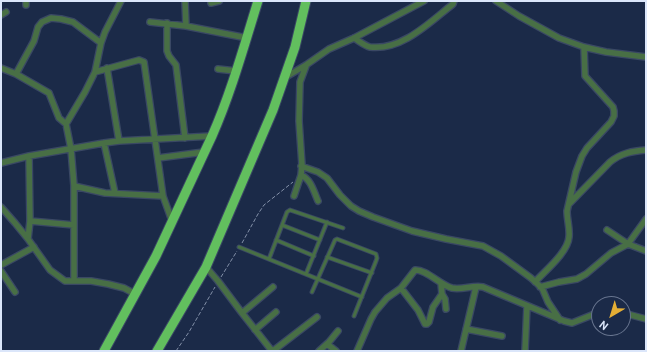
<!DOCTYPE html>
<html>
<head>
<meta charset="utf-8">
<style>
	body { margin:0 }
	#map { position:relative; width:647px; height:352px; overflow:hidden; background:#1b2a48; font-family:Overpass,sans-serif }
	canvas { display:block }
	.frame { position:absolute; inset:0; border:2px solid #dbe6fa; pointer-events:none }
	.north { position:absolute; left:591px; top:296px; width:40px; height:40px; box-sizing:border-box; background:#1b2a48; border:1px solid #68758f; border-radius:50%; rotate:218deg; font-size:11px; font-weight:700; line-height:16px; text-align:center; color:#dbe6fa }
	.north::after { content:''; display:block; margin:auto; width:14px; height:18px; background:#e4ae35; clip-path:polygon(50% 0,100% 100%,50% 72%,0 100%) }
</style>
</head>
<body>
<div id="map">
<canvas width="647" height="352"></canvas>
<div class="frame"></div>
<div class="north">N</div>
</div>
<script>
const ctx = document.querySelector('canvas').getContext('2d');
ctx.lineJoin = 'round';
function trace(path, color, width, dash) { ctx.strokeStyle = color; ctx.lineWidth = width; ctx.lineCap = dash ? 'butt' : 'round'; ctx.setLineDash(dash || []); ctx.stroke(path); }
const service = new Path2D(`
	M282,225L320,240
	M276,240L314,256
	M239,247L362,297
	M327,257L372,273
	M269,259L287,212L290,210L343,228
	M306,274L327,222
	M312,292L335,240L337,239L376,254L377,258L376,261L354,316`);
const minor = new Path2D(`
	M185,1L186,26
	M496,1L519,16L559,38L584,47L606,52L646,57
	M211,3L219,1
	M26,5V1
	M1,15L6,12
	M150,22L186,26L247,38
	M167,23V51L169,56L176,65L185,138
	M354,38C359,41 365,46 370,47C402,51 430,22 453,4L454,1
	M1,68L16,74L49,93L59,118L66,124L71,149L74,186V281
	M107,68L119,141
	M218,69L236,71
	M95,72L139,60L144,62L163,196L172,221
	M16,74L34,41L38,27L42,22L51,18L61,19L73,22L101,43
	M284,78L306,65L329,49L354,38L424,1
	M66,124L85,92L95,72L101,43L105,32L121,1
	M104,143L115,193
	M29,156L30,221L28,239L50,270L65,281H91L108,284L124,288L135,294
	M158,158L204,152
	M1,163L29,156L104,143L119,141L212,136
	M301,166L318,172L327,178L340,195L351,206L359,211L373,217L412,231L446,239L483,246L501,256L531,278L542,288L548,302L560,320
	M301,175C311,179 314,192 318,201
	M74,186L105,193L163,196
	M294,196L301,175L302,165L299,121L300,82L306,66
	M569,204L610,162C621,153 633,151 646,150
	M1,207L15,223L28,239
	M30,221L74,225
	M607,230L628,244L646,251
	M1,265L34,247
	M206,267L218,281L242,313L272,351
	M1,271L15,292
	M535,282C546,270 568,252 569,237C570,228 567,220 567,211L576,172L582,156L587,148L611,122L614,116V111L613,107L585,76L584,47
	M540,287L559,282L577,279L586,274L611,253L628,244L646,219
	M401,288L418,310L425,324H427L429,322L433,307L442,294L441,283
	M442,294L445,299L446,309
	M242,313L273,287
	M623,314L631,315L646,319
	M466,329L502,336
	M255,330L276,312
	M327,344L336,351
	M273,351L317,317
	M319,351L329,342L338,331
	M357,351L371,319L375,312L387,298L401,288L415,270C426,269 440,285 452,288C462,290 473,285 483,287L564,321L572,323L592,315L599,314
	M461,351L476,287
	M525,351L527,306`);
const trunk = new Path2D(`
	M104,351L156,256L212,136C231,93 244,46 258,1
	M157,351L206,267L273,110L295,47L306,1`);
trace(service, '#3a4864', 5);
trace(minor, '#3a4864', 8);
trace(trunk, '#3a4864', 11);
trace(new Path2D(`
	M242,243L258,214L264,205L293,182
	M221,277L237,251
	M176,351L189,332L215,287`), '#8491a9', 1, [4, 2]);
trace(service, '#486f45', 3);
trace(minor, '#486f45', 5.5);
trace(trunk, '#62bf5e', 9);
</script>
</body>
</html>
